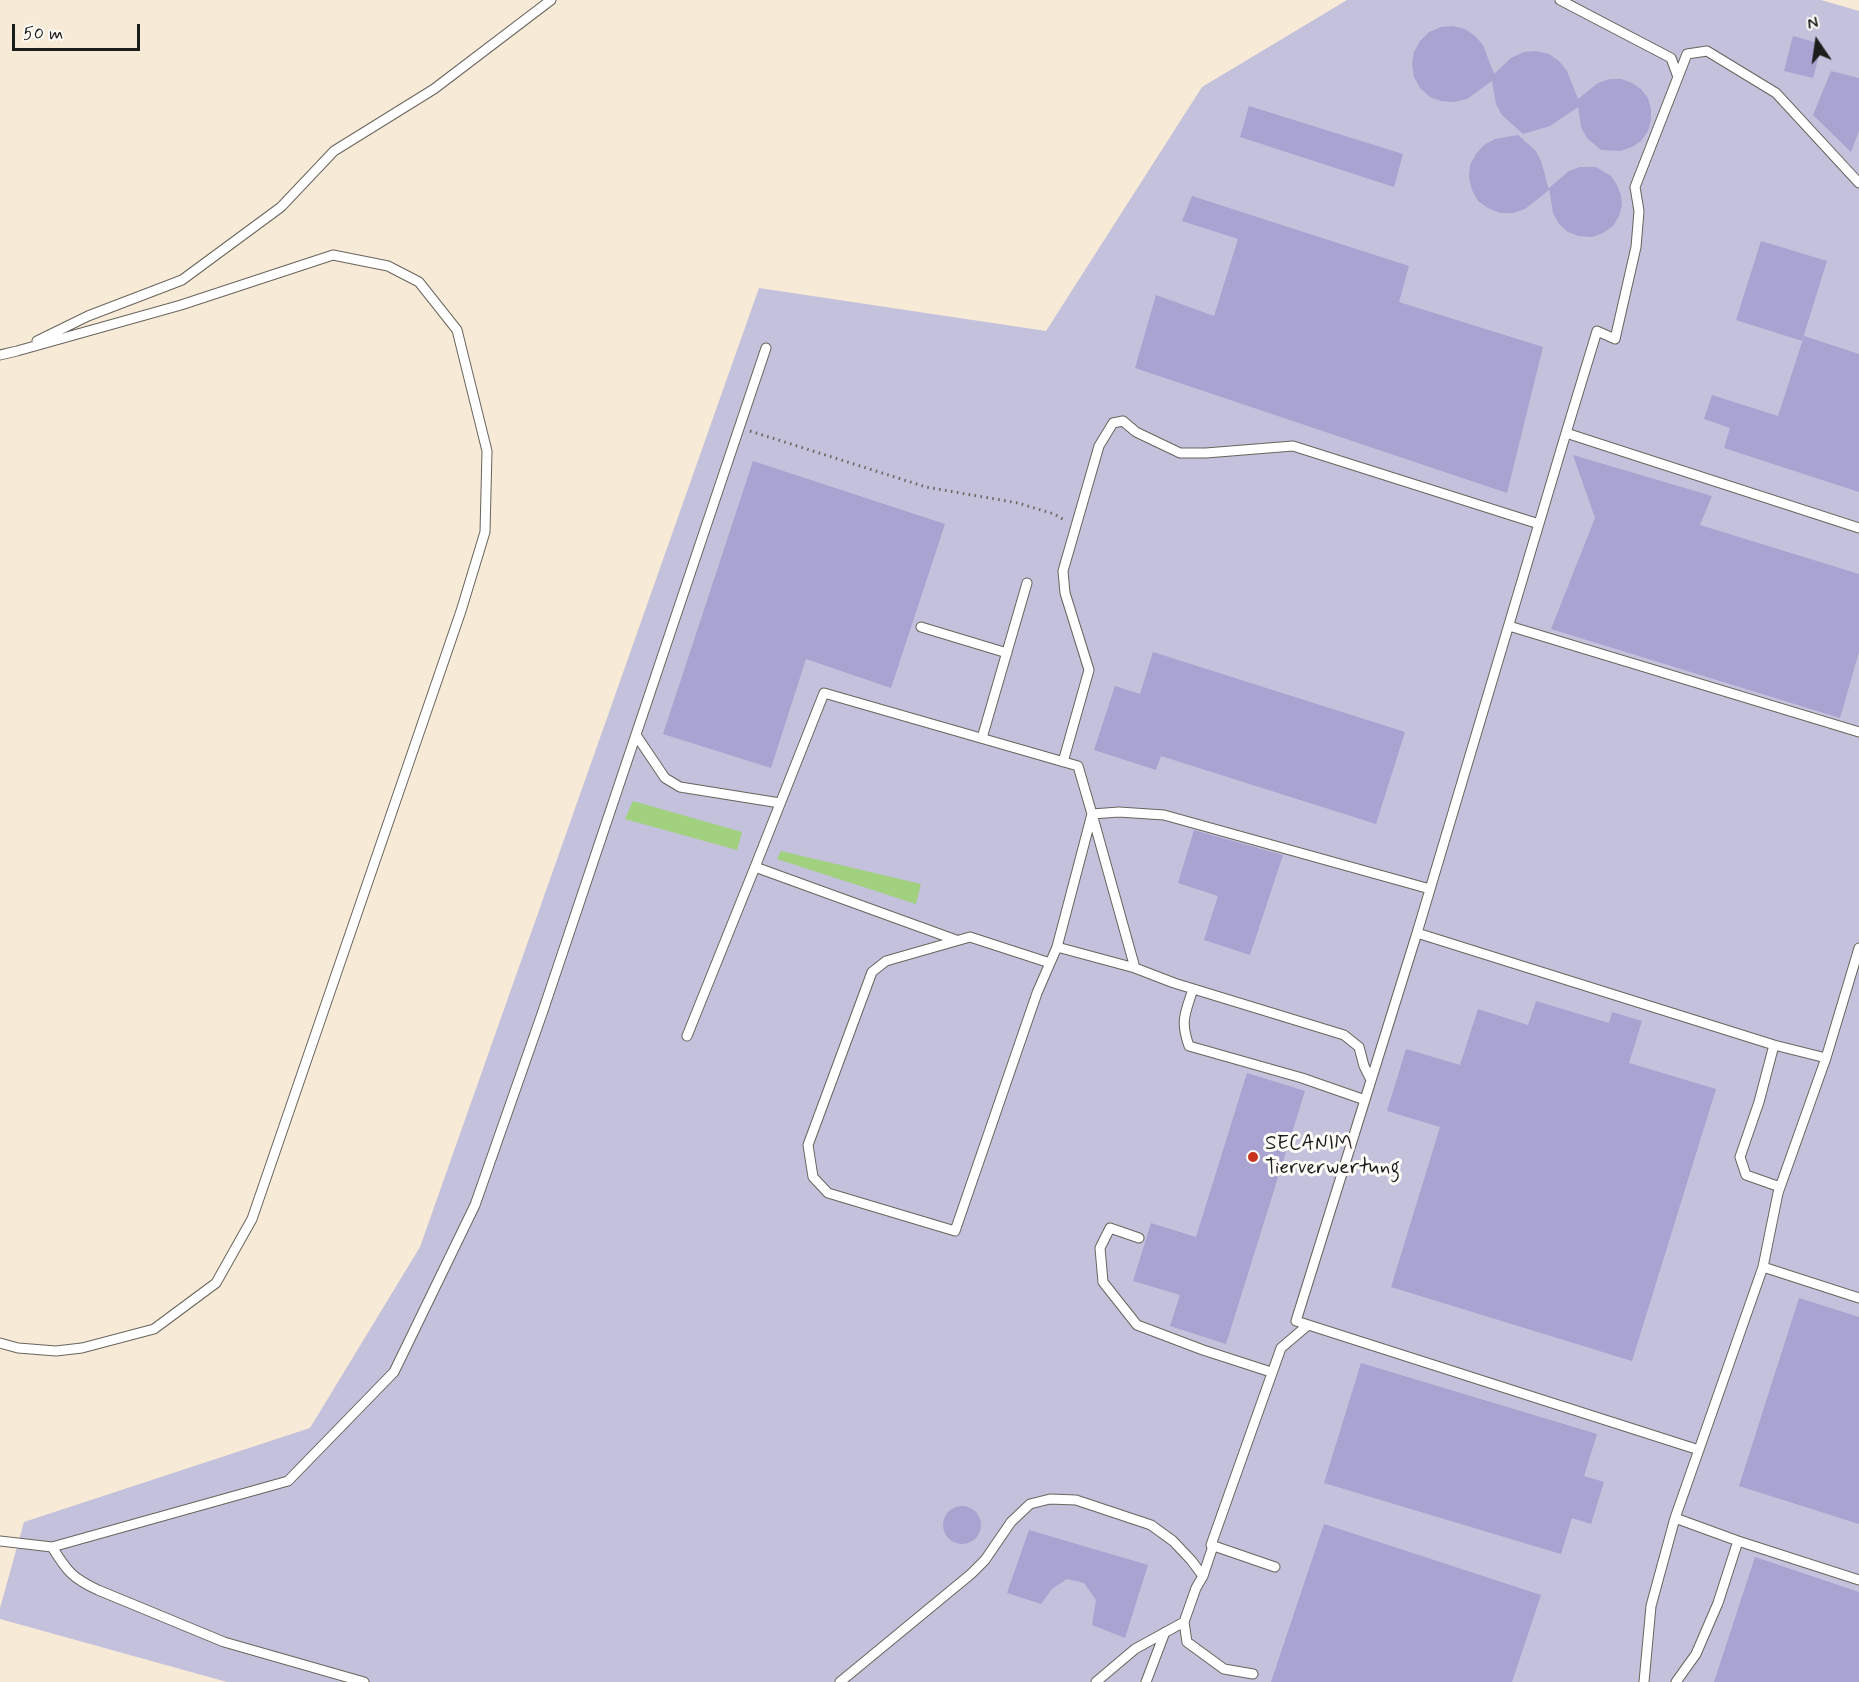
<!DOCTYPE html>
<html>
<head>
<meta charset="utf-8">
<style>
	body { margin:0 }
	#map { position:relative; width:1859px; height:1682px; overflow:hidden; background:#f7ead7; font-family:Mynerve,sans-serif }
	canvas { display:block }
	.north { position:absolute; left:1787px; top:12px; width:60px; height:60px; -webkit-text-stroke:4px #fdfcf7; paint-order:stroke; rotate:347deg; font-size:16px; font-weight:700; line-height:24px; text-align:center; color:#1c1c1c }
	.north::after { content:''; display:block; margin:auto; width:21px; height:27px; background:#1c1c1c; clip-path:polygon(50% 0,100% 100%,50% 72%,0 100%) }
	.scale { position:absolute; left:12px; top:24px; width:128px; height:27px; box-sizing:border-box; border:3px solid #1c1c1c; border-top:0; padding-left:8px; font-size:18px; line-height:21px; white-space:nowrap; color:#1c1c1c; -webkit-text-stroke:4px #fdfcf7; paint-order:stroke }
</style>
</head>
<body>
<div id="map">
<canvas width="1859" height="1682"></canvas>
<div class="north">N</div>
<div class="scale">50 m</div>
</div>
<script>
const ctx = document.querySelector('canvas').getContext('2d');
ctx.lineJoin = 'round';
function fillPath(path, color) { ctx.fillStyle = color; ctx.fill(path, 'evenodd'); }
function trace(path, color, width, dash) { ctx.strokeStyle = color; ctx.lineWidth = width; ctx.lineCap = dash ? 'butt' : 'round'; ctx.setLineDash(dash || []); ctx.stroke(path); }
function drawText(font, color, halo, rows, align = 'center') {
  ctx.font = font + ' Mynerve,sans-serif'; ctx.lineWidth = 6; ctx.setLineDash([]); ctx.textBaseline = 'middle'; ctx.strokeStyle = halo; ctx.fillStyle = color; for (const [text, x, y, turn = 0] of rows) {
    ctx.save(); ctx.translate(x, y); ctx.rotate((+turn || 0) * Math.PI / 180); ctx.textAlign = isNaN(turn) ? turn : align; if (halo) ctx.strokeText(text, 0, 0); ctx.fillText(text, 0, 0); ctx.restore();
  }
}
fillPath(new Path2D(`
	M1347,0H1821L1859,11V1682H227L0,1619V1608L24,1522L310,1428L420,1247L759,288L1046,331L1202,87Z`), '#c3c1db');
fillPath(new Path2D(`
	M633,801L742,832L737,850L625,819Z
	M781,851L921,884L916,904L777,859Z`), '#a1d07e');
fillPath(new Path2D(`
	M1453,26L1465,29L1475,36L1483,45L1494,74L1511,58L1524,52L1536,51L1549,54L1559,61L1567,71L1578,99L1598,83L1610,79H1621L1632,83L1641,89L1648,98L1651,109V120L1648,131L1641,141L1632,147L1620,151L1601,150L1587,138L1581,127L1578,107L1550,126L1523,134L1502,115L1496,104L1492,81L1467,99L1454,102L1441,101L1430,97L1420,88L1414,77L1412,64L1414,52L1420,41L1429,32L1441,27Z
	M1793,36L1822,44L1813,78L1784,71Z
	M1831,71L1859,78V131L1851,152L1813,115Z
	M1249,106L1403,154L1394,187L1240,137Z
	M1518,135L1536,151L1541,161L1549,190L1525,209L1513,213H1500L1488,208L1478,201L1472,190L1469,178L1470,165L1476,154L1484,145L1495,139Z
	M1580,167H1596L1611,176L1617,185L1621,195L1622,206L1619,216L1613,226L1603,233L1592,237L1579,236L1568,232L1559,224L1553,213L1549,188L1569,171Z
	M1192,196L1409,266L1399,302L1543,347L1507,493L1135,368L1156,295L1214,316L1238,239L1182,221Z
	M1761,241L1827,261L1802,341L1736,320Z
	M1804,336L1859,354V492L1724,448L1730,428L1704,419L1712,395L1778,416Z
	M1573,455L1712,496L1700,525L1859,574V652L1840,718L1551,629L1595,518Z
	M753,461L945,524L891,688L806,659L771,768L663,734Z
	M1153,652L1405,732L1376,824L1161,756L1156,770L1094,750L1115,686L1140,694Z
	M1194,830L1283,855L1250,955L1204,940L1218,896L1178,883Z
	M1536,1001L1609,1023L1612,1012L1642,1021L1629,1063L1716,1089L1632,1361L1391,1287L1440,1127L1387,1111L1406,1049L1460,1065L1478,1009L1528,1025Z
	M1247,1073L1305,1091L1226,1344L1170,1326L1180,1295L1133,1281L1151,1223L1196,1237Z
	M1799,1298L1859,1317V1524L1739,1486Z
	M1361,1363L1597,1434L1584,1476L1604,1482L1591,1524L1572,1518L1561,1554L1324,1483Z
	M943 1525a19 19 0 1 1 38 0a19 19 0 1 1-38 0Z
	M1324,1524L1541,1595L1512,1682H1271Z
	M1029,1530L1148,1565L1125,1638L1092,1625L1096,1600L1084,1583L1067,1579L1052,1589L1041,1604L1007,1593Z
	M1755,1557L1859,1592V1682H1714Z`), '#a8a3d1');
const service = new Path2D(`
	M1560,0L1671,58L1678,77
	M1859,183L1776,93L1707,51L1687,54L1635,187L1639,211L1636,247L1615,339L1597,331L1566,433L1859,528
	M37,341L88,316L182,280L281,207L334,151L434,89L551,0
	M0,355L17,351L181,305L333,255L388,266L419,282L457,330L487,451L485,532L461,611L252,1219L216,1283L154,1329L82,1348L56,1351L18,1348L0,1343
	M1566,433L1417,933L1774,1045
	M1509,626L1859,732
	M921,627L1007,653
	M636,735L665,778L680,787L780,803
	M982,738L1027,583
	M1063,762L1089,670L1065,593L1063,571L1099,446L1113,423L1123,421L1136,432L1180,453H1206L1293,446L1539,524
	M755,867L824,693L1078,766L1092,814L1057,947
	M1417,933L1296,1321L1699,1450
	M1050,963L970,937L886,961L872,972L808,1145L813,1177L828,1193L955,1231L1037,993L1057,947L1135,968
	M1193,989C1185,1014 1180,1021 1189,1046L1302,1078L1365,1100
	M687,1036L755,867L956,940
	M1826,1058L1859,948
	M1371,1080L1364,1066L1359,1047L1344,1035L1174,983L1135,968L1092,814L1119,812L1164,815L1430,889
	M1139,1238L1110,1228L1100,1248L1103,1282L1137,1325L1203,1350L1271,1372
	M1763,1267L1778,1193L1780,1187L1746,1175L1740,1157L1759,1102L1774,1045L1826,1058L1778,1193
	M1675,1518L1738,1541
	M0,1541L52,1547L288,1481L394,1372L475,1205L544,1008L766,348
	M1213,1546L1203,1576L1196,1588L1184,1622L1187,1642L1224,1669L1253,1674
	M52,1547C67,1571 72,1578 98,1590L224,1642L364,1682
	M1275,1567L1211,1545L1281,1348L1308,1325
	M840,1682L971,1574L985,1560L1011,1522L1030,1504L1050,1499L1076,1500L1151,1525L1173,1541L1191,1560L1203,1576
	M1096,1682L1135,1649L1184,1622
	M1146,1682L1165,1632
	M1644,1682L1651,1606L1675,1518L1763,1267L1859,1298
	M1676,1682L1696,1654L1718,1603L1738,1541L1859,1580`);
trace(service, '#69645d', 11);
trace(new Path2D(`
	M750,431L926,487L1018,503L1054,514L1066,521`), '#69645d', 3, [1.5, 4.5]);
trace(service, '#fff', 9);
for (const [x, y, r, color] of [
	[1253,1157,6,"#c8321e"]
]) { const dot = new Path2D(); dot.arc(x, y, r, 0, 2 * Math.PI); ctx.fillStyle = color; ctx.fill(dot); trace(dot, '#fdfcf7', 2); }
drawText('21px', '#1c1c1c', '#fdfcf7', [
	["SECANIM",1265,1145],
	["Tierverwertung",1265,1169]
], 'left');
</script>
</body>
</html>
